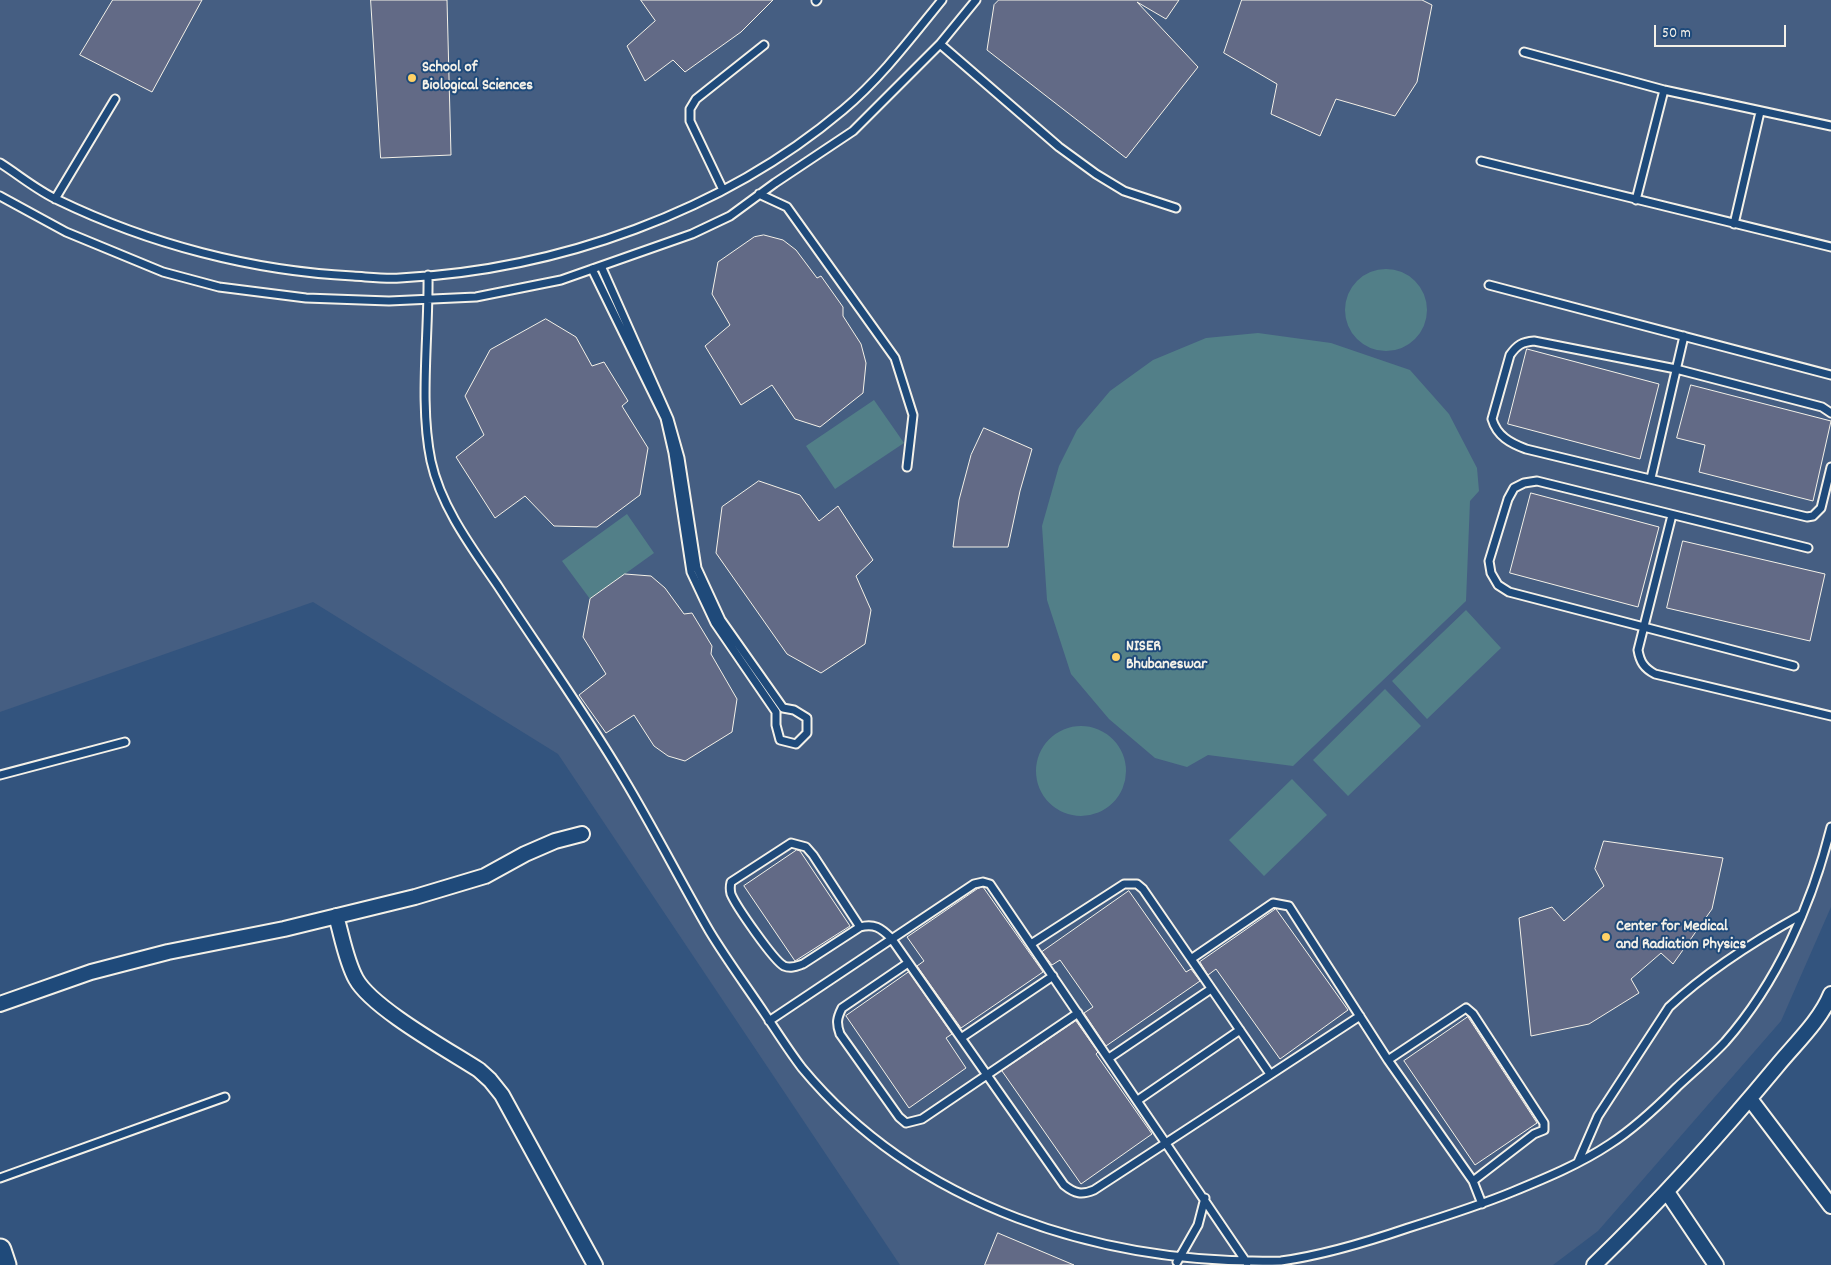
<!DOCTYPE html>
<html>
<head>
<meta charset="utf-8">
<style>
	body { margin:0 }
	#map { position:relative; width:1831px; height:1265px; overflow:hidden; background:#33547e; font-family:Dekko,sans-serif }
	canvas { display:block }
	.scale { position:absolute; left:1654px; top:25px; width:132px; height:22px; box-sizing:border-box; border:2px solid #f4f1e8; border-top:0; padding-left:6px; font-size:15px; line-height:18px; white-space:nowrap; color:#f4f1e8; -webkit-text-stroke:4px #1f4a7a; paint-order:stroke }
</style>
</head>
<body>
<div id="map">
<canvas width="1831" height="1265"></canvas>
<div class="scale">50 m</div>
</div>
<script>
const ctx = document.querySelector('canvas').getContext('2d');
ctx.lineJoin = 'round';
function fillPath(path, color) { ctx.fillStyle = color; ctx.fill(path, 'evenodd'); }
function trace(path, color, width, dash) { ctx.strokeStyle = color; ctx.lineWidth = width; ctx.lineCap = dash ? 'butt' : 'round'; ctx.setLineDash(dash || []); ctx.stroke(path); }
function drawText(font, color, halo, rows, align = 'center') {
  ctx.font = font + ' Dekko,sans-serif'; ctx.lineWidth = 4; ctx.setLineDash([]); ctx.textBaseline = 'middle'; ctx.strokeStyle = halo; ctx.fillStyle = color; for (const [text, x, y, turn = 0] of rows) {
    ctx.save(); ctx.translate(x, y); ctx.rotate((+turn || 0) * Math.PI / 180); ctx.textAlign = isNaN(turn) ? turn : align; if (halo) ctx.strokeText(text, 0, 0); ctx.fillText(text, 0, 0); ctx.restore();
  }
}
fillPath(new Path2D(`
	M0,0H1831V907L1781,1021L1598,1231L1553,1265H900L558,754L313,602L0,712Z`), '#455e82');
fillPath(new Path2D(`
	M1345 310a41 41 0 1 1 82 0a41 41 0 1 1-82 0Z
	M1258,333L1331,343L1410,370L1449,414L1477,468L1479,491L1470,501L1466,601L1293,766L1208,755L1187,767L1155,758L1109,719L1071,674L1047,600L1042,526L1059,466L1077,430L1110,391L1153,360L1206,338Z
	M874,400L904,443L835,489L806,446Z
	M627,514L654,553L590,599L562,561Z
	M1466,610L1501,648L1427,719L1392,681Z
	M1385,689L1421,726L1348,796L1313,760Z
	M1036 771a45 45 0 1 1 90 0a45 45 0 1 1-90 0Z
	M1292,779L1327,815L1264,876L1229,840Z`), '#527f88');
const building = new Path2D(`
	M113,0H202L152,92L80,55Z
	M371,0H447L451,155L381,158Z
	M641,0H773L741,32L685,72L673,60L645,81L627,46L655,21Z
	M999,0H1179L1166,19L1137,2L1198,67L1126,158L987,50L994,5Z
	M1242,0H1422L1432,5L1417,82L1395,116L1336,99L1320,136L1271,114L1277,84L1224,53Z
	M764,235L783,240L796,250L817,278L821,276L843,307V316L861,344L866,363L863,393L820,427L795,419L772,385L741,405L705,346L730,325L712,294L718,262L754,237Z
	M546,319L576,337L592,366L604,362L628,401L622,406L648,448L640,495L597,527L554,526L525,496L495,518L456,457L484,435L465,396L490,350Z
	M1527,349L1659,384L1640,459L1508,424Z
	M1691,385L1831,421L1813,501L1699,472L1705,445L1677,438Z
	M984,428L1032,449L1020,491L1008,547H953L959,500L971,455Z
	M759,481L800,495L819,521L838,506L873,560L856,576L871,610L865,644L821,673L787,654L716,553L722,507Z
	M1531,493L1659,527L1638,607L1510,573Z
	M1683,541L1825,574L1810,641L1667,608Z
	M625,574L651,576L665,588L684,614L692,613L712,646L711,654L737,699L732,732L685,761L668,756L654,746L634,715L606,733L579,695L606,674L583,637L590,599Z
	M1604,841L1723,858L1712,909L1673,964L1661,953L1631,979L1639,993L1589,1024L1531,1036L1519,918L1552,907L1564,921L1604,886L1595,869Z
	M797,850L800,851L850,926L795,961L744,886Z
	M983,887L1043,972L961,1028L917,966L924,961L907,937L977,889Z
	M1129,891L1186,972L1191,969L1200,981L1106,1046L1084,1013L1093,1007L1060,960L1052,965L1042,952Z
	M1276,909L1348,1010L1280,1059L1216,969L1208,975L1200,962Z
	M909,972L952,1034L946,1038L966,1068L909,1108L846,1016Z
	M1468,1017L1537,1123L1475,1165L1404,1061Z
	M1076,1021L1098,1052L1096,1054L1152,1134L1081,1184L1002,1071Z
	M998,1233L1074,1265H985Z`);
fillPath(building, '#626a86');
trace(building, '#f4f1e8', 1);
const lane = new Path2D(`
	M816,1L817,0
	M940,44L1059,147L1096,174L1124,191L1176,208
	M1524,52L1664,90L1831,126
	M1481,161L1831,247
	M0,163C19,175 38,191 58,200C149,244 252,271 353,276C369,277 385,279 400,278C558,270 722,212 843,110C881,78 911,38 942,0
	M723,190L690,121V109L696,99L764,45
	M759,194L787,207L895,358L913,415L907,467
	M0,196L66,232L163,272L219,287L306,298L389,301L476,297L561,280L692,234L730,216L775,183L853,131L940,44L976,0
	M55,199L115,99
	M1636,200L1664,90
	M1734,224L1760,112
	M592,269L665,418L673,453L691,572L715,623L776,712V725L780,740L796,744L807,733V718L794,710L783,708L721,620L697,568L680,458L669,419L601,266
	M428,275C429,335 419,403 431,461C441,507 472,548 498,586C540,650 585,713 624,779C654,829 681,882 710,932C727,960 747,987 765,1014C777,1032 789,1051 802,1068C917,1207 1102,1265 1281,1261C1325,1255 1367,1242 1408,1228C1443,1217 1478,1206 1512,1192C1546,1178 1580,1164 1610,1144C1635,1128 1657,1107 1677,1087C1693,1072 1710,1058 1725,1042C1777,983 1812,904 1831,827
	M1489,285L1831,375
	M1831,413L1822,407L1676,369L1534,341C1522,342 1517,345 1510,355L1492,419C1497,436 1510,443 1526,449L1807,517L1813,516L1821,508L1831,467
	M1651,478L1684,336
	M1672,515L1638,650C1640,662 1644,668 1655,674L1831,716
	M1794,666L1509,592L1498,585L1491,573L1489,561L1508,499L1514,488L1524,483L1537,481L1808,548
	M0,775L125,742
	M860,927L813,855L806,847L791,843L731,882C730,886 730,890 731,894C736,906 774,961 784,966C791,969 797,966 803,964L860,927C874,923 881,928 891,938L1064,1185C1075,1194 1082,1195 1094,1190L1360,1016
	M1031,944L1124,884H1137L1143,889L1270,1074
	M1191,959L1273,903L1289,906L1388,1060L1473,1181L1482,1204
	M908,963L842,1008C837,1018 836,1023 840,1034L899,1117L906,1123L922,1119L1078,1013
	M769,1021L974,884L983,882L990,884L1247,1263
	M961,1038L1053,976
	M1109,1058L1211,989
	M1388,1060L1466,1008L1473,1014L1544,1123V1130L1534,1134L1473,1181
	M1138,1100L1240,1030
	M1578,1162L1598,1116L1669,1007C1705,973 1758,939 1801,915
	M0,1178L225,1097
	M1177,1262L1198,1225L1205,1198`);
const street = new Path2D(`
	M336,916C342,936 346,961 356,979C372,1008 448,1050 479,1070L490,1080L502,1095L595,1265
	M0,1004L91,972L168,952L284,929L415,897L485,876L525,854L555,841L582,834
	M1750,1099L1831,1206
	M1667,1192L1716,1265
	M1594,1265C1659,1202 1719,1136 1777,1066C1795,1044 1820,1021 1831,994`);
const primary = new Path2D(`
	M0,1250L5,1265`);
trace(lane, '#f4f1e8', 11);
trace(street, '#f4f1e8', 18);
trace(primary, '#f4f1e8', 25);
trace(lane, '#1f4a7a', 7);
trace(street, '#1f4a7a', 14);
trace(primary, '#1f4a7a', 21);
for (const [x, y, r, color] of [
	[412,78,5,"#ffd166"],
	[1116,657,5,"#ffd166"],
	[1606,937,5,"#ffd166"]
]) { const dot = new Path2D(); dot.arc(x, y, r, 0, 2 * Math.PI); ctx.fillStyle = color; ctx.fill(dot); trace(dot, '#1f4a7a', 2); }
drawText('bold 16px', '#f4f1e8', '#1f4a7a', [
	["School of",422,69],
	["Biological Sciences",422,87],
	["NISER",1126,648],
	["Bhubaneswar",1126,666],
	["Center for Medical",1616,928],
	["and Radiation Physics",1616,946]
], 'left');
</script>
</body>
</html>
